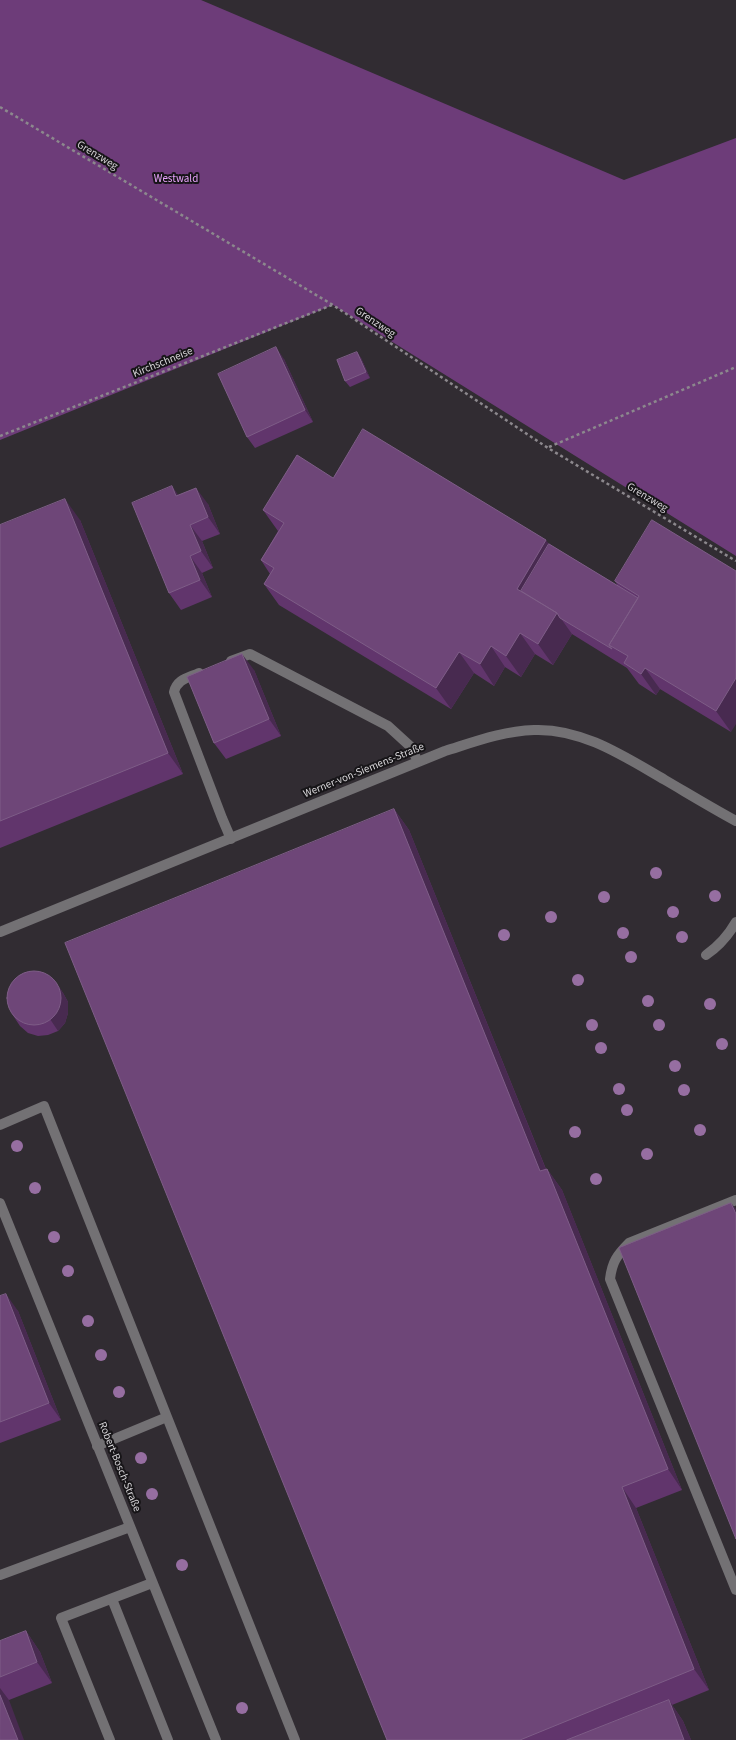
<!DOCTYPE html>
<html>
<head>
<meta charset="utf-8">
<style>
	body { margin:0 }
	canvas { display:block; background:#312c32 }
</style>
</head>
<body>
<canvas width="736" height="1740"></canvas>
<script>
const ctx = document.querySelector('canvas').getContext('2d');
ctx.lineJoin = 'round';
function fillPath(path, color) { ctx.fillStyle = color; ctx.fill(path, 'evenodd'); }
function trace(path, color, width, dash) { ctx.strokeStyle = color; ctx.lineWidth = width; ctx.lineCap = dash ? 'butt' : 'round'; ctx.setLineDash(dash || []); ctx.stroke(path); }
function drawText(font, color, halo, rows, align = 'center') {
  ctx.font = font + ' "Source Sans 3",sans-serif'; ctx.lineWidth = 4; ctx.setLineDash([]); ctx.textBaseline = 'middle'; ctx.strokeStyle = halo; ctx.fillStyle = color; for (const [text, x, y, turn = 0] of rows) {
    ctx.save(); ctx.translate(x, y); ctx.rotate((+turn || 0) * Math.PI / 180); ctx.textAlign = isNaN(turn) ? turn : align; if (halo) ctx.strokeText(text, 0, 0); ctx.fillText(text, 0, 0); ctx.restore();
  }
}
fillPath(new Path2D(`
	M0,0H201L624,180L736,138V556L333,305L0,440Z`), '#6d3c79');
trace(new Path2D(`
	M0,107L333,305L548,448L736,561
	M0,436L332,305
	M549,447L736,367`), '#8c888d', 2.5, [3, 3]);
trace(new Path2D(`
	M231,661L250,654L388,726L411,747L418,762
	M199,673C188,678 177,679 174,692L222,818L231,839
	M0,932L445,751C474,742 503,731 534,730C582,728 625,757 665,780C689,794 712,808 736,821
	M706,955C719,946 728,936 736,922
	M0,1125L44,1106L167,1417L97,1446
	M736,1200L629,1243C617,1255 612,1262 610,1279L736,1590
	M0,1203L216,1740
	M167,1417L295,1740
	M0,1575L130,1527
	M112,1599L168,1740
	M110,1740L61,1618L152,1583`), '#737174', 10);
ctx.fillStyle = '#966ea1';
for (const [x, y] of [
	[656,873],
	[715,896],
	[604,897],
	[673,912],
	[551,917],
	[623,933],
	[504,935],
	[682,937],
	[631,957],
	[578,980],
	[648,1001],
	[710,1004],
	[592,1025],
	[659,1025],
	[722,1044],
	[601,1048],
	[675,1066],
	[619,1089],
	[684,1090],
	[627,1110],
	[700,1130],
	[575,1132],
	[17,1146],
	[647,1154],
	[596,1179],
	[35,1188],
	[54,1237],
	[68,1271],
	[88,1321],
	[101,1355],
	[119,1392],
	[141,1458],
	[152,1494],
	[182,1565],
	[242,1708]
]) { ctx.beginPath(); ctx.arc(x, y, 6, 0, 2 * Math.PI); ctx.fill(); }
fillPath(new Path2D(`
	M357,352L361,358L370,378L350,387L345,381Z
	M284,359L313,422L255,448L247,437Z
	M333,478L549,544L618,586L615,581L652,520L731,732L660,689L656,695L639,684L627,668L572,634L553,665L535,654L521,677L505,667L494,686L474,673L451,709L279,605L264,584L270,574L261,560L278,531L263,510Z
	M178,495L208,504L220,534L202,541L213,568L202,573L212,597L181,610L169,593Z
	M80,520L183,774L0,848V525Z
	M254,670L281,736L226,759L214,743Z
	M394,809L409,830L546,1169H547L562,1190L682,1490L636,1508L709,1690L672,1705L683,1721L691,1740H387Z
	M55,981L63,993L68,1002V1013L65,1023L58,1031L48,1035L38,1036L28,1033L20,1026L12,1014Z
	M0,1296L18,1311L61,1420L0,1443Z
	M26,1631L40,1652L52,1683L9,1700L0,1740V1641Z`), '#61356c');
fillPath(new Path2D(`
	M276,347L284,359L313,422L305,410Z
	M357,352L361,358L370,378L366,372Z
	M172,486L184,503L176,496Z
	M196,488L208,504L220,534L208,517Z
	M65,499L80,520L183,774L168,753Z
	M190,525L202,541L213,568L201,551Z
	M546,540L561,561L536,603L517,589Z
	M190,556L202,573L212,597L200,580Z
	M557,613L572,634L553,665L538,644Z
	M520,633L535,654L521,677L506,656Z
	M491,646L505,667L494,686L480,664Z
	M459,652L474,673L451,709L436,688Z
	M242,654L254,670L281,736L269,719Z
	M645,668L660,689L656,695L641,674Z
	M736,678V724L731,732L716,711Z
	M394,809L409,830L555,1192L540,1171Z
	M55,981L63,993L68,1002V1013L65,1023L58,1031L50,1019Z
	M547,1169L562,1190L682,1490L668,1469Z
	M731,1203L736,1209V1214Z
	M6,1294L18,1311L61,1420L49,1403Z
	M622,1487L636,1508L709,1690L694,1669Z
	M26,1631L40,1652L52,1683L37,1662Z
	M0,1688L9,1700L24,1740H18L0,1695Z
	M669,1700L683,1721L691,1740H684Z`), '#482a50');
const building = new Path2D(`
	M276,347L305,410L247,437L218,374Z
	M357,352L366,372L345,381L337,360Z
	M363,429L546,540L517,589L557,613L538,644L520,633L506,656L491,646L480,664L459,652L436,688L264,584L274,568L261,560L284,523L263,510L297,455L333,478Z
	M172,486L176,496L196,488L208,517L190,525L201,551L190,556L200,580L169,593L132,503Z
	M65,499L168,753L0,821V525Z
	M652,520L736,571V678L716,711L645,668L641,674L624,663L628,656L609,645L639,596L615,581Z
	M549,544L638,598L609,645L612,649L560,618L557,613L521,591Z
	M242,654L269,719L214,743L187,677Z
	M394,809L540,1171L547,1169L668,1469L622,1487L694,1669L520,1740H387L65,943Z
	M7 998a27 27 0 1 1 54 0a27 27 0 1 1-54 0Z
	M731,1203L736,1214V1539L619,1248Z
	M6,1294L49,1403L0,1422V1296Z
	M26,1631L37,1662L0,1677V1641Z
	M0,1695L18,1740H0Z
	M669,1700L684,1740H567Z`);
fillPath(building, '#6e4678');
trace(building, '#7e5d87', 1);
drawText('11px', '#d7d5d8', '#171518', [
	["Grenzweg",97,156,31],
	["Grenzweg",375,323,34],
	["Kirchschneise",163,363,-22],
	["Grenzweg",647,498,31],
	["Werner-von-Siemens-Straße",364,771,-22],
	["Robert-Bosch-Straße",119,1467,68]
]);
drawText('11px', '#e9a4fc', '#171518', [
	["Westwald",176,180]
]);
</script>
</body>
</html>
